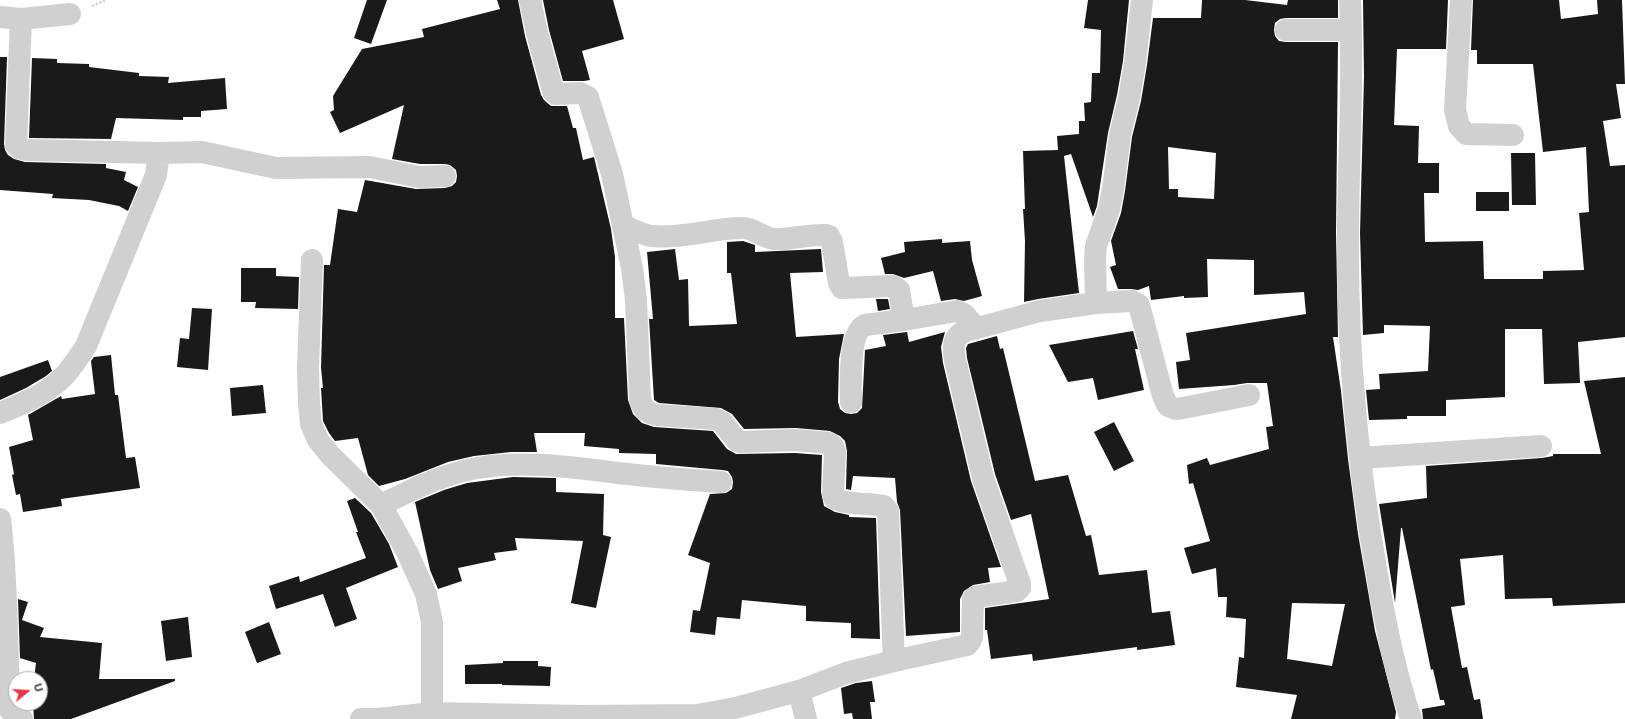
<!DOCTYPE html>
<html>
<head>
<meta charset="utf-8">
<style>
	body { margin:0 }
	#map { position:relative; width:1625px; height:719px; overflow:hidden; background:#fff; font-family:Inter,sans-serif }
	canvas { display:block }
	.north { position:absolute; left:8px; top:671px; width:40px; height:40px; box-sizing:border-box; background:#fff; border:1px solid #adadad; border-radius:50%; rotate:72deg; font-size:11px; font-weight:700; line-height:16px; text-align:center; color:#333 }
	.north::after { content:''; display:block; margin:auto; width:14px; height:18px; background:#e63946; clip-path:polygon(50% 0,100% 100%,50% 72%,0 100%) }
</style>
</head>
<body>
<div id="map">
<canvas width="1625" height="719"></canvas>
<div class="north">U</div>
</div>
<script>
const ctx = document.querySelector('canvas').getContext('2d');
ctx.lineJoin = 'round';
function fillPath(path, color) { ctx.fillStyle = color; ctx.fill(path, 'evenodd'); }
function trace(path, color, width, dash) { ctx.strokeStyle = color; ctx.lineWidth = width; ctx.lineCap = dash ? 'butt' : 'round'; ctx.setLineDash(dash || []); ctx.stroke(path); }
fillPath(new Path2D(`
	M367,0H387L371,44L354,38Z
	M497,0H518L525,36L541,95L544,100L551,106H567L573,128H576L583,160L594,157L611,229L615,257V318H624L628,400L633,414L642,423L654,427L713,431L727,449L736,454L795,453L822,455L821,492L824,506L835,512L849,515V517L876,518L880,639L851,638V623L806,621V606L742,600L740,619L717,617L715,635L690,632L693,610L700,611L710,563L688,555L710,494L726,493L732,489L733,482L732,477L728,471L722,470L656,464V454L619,453V449L584,446L585,433H534L537,452H511L474,456L448,462L405,479L379,486L368,475L358,438L335,441L329,433L323,421L321,388H323L321,368L324,265H330L338,209L357,212L365,180L416,189L445,188L452,186L456,182L457,176L456,170L450,165L445,164H420L392,159L404,105L340,133L330,112L334,110L333,96L362,49L424,37L422,29L500,9Z
	M543,0H613L624,39L582,51L590,80L584,81H563L549,30Z
	M1088,0H1129L1123,61L1117,95L1108,133L1097,206L1093,217L1071,154L1064,156L1079,293L1038,299L1024,302L1025,241L1023,209H1025L1023,151L1058,150L1057,136L1079,134V121H1085L1084,103L1091,102L1092,73H1100L1101,30L1084,28Z
	M1202,0H1245L1287,5L1288,0H1338V18H1286L1280,19L1275,23L1274,30L1275,36L1279,41L1286,42H1338L1336,233L1338,337H1333L1341,391L1348,459L1358,534L1375,631L1396,712L1395,719H1291L1297,695L1236,687L1239,657L1244,658L1246,619L1226,617L1227,597H1218L1216,568L1192,574L1184,548L1210,541L1193,483L1189,484L1187,465L1207,458L1210,465L1269,449L1266,427L1273,426L1267,383H1247L1234,385L1179,389L1176,362L1190,360L1186,333L1306,314L1304,292L1254,295V260L1207,259L1208,297L1184,298V296L1151,300L1149,286L1138,290L1131,289H1118L1110,267L1116,265L1111,241L1121,213L1125,191L1132,137L1141,101L1147,65L1153,18H1201ZM1168,147L1216,153L1214,199L1178,197V189H1169ZM1292,603L1345,604L1332,666L1287,659Z
	M1363,0H1448L1446,49H1397L1394,125L1419,126L1418,163H1439V193H1424L1425,242L1483,241L1484,279H1543V271L1584,270L1579,213L1589,212L1586,147L1543,152L1533,64H1477V50H1471L1473,0H1559L1561,19L1598,14L1597,0H1622L1625,84H1616L1621,118L1603,121L1610,166L1625,165V337L1578,342L1580,383L1544,384L1542,329H1505V397L1446,400V416H1407V419L1369,420L1366,390L1380,389L1379,374L1428,371L1430,326L1384,325V333L1363,335L1360,233L1364,77Z
	M0,57H7L4,144L5,150L8,155L14,159L25,162L106,164V168L126,172L124,180L138,187L128,211L119,206L89,200L52,198L53,194L0,190Z
	M32,58L57,59V63L89,64V67L139,73V76L169,77L168,83L225,78L227,109L201,111V117H183V120L116,118L111,139L29,138Z
	M1511,153H1535L1536,205H1512Z
	M1476,192H1509V211H1476Z
	M942,239V243L970,241L972,260L982,296L964,301L955,299L941,301L933,271L904,278L893,274H885L881,258L905,252L904,242Z
	M743,241L755,245V252L821,249L823,272L790,273L796,337L844,334L839,359L838,402L840,409L845,413L851,414L857,413L862,408L865,350L886,346L883,335L907,332L909,342L945,332L941,347L943,363L971,481L1001,567L988,568L990,582L973,585L964,591L960,599V632L906,636L900,510L897,502L895,478L853,476L851,490L846,489L847,451L845,441L840,436L830,431L796,428L744,429L732,414L721,408L659,403L654,400L649,319H653L647,252L675,249L679,280L688,279L689,326L737,324L731,273H727V242Z
	M241,268H276V276L299,277L298,309L255,308L256,302H241Z
	M876,299H888L890,309L878,311Z
	M192,308L212,309L208,370L177,367L180,338L189,339Z
	M1133,331L1138,349H1135L1144,390L1098,400L1093,378L1068,382L1049,345Z
	M997,336L1000,349L1003,348L1035,481L1068,475L1086,536L1091,535L1099,575L1147,570L1152,613L1170,611L1175,645L1137,650V647L1033,661L1032,654L991,659L987,630H985V608L1049,599L1031,514L1011,520L995,474L967,358L966,348L968,344Z
	M111,355L115,395H118L126,458L135,457L140,488L61,499L62,506L23,512L20,494L16,495L12,475L14,474L9,447L33,440L28,415L61,396L62,399L95,394L91,361L94,357Z
	M48,360L52,371L46,376L26,388L0,400V377Z
	M1625,377V603L1553,606L1552,598L1505,599L1503,555L1460,559L1465,605L1451,607L1462,668L1467,667L1474,700L1480,699L1483,719H1423L1422,709L1445,705L1444,700H1440L1433,669L1431,670L1402,528H1401L1395,603L1379,504L1427,498L1426,466L1542,458L1553,456V454H1601L1584,381Z
	M263,385L266,413L232,416L230,388Z
	M1114,422L1134,461L1114,471L1094,432Z
	M513,477L556,478V492L604,494L603,535L611,537L596,608L571,603L583,541L515,538L517,550L494,553L496,560L458,568L462,581L438,589L430,570L415,502L444,490L467,483Z
	M355,498L371,513L389,544L398,567L346,588L357,619L335,627L323,594L276,609L269,586L299,576L300,582L366,558L356,532H358L347,501Z
	M18,599L28,602L22,620L44,628L40,637L102,643L99,679H175V681L71,719H34L33,703H40V679H34L36,663L20,658Z
	M188,617L192,657L166,661L161,621Z
	M269,622L281,654L257,663L245,632Z
	M503,661H538V666L551,667L550,686L502,685V684H465V665L503,663Z
	M872,681L875,702H870L872,719H853L852,713L844,714L841,688L856,683Z`), '#1a1a1a');
trace(new Path2D(`
	M92,6L106,0`), '#cdcdcd', 2.5, [2, 2]);
trace(new Path2D(`
	M1142,0L1135,63L1129,98L1120,135L1113,189L1109,209L1096,246L1095,259L1096,303L1132,301L1139,305L1163,396L1168,406L1176,409L1183,408L1249,395
	M1350,0C1351,18 1351,36 1351,55C1352,114 1348,174 1348,233C1347,346 1357,462 1377,574C1385,623 1395,672 1411,719
	M1461,0L1455,110L1459,126L1466,134L1513,135
	M0,17L21,19L70,14
	M21,19L16,145L21,149L27,150L159,153
	M1286,30H1351
	M623,225C632,229 642,235 652,236C681,239 713,228 743,228C754,228 763,238 774,239C791,240 809,234 826,235L829,236L832,242L839,283L842,288L893,286L899,290L904,320L865,325C848,333 851,385 851,402
	M312,260L308,368L309,404L311,424L318,440L330,455L381,505L407,552L426,594L432,622V713
	M904,320L957,311L964,314L976,328
	M0,413C20,405 44,395 60,380C71,370 78,358 86,346L156,175L159,153L202,152L276,168L370,167L419,177L445,176
	M1360,458L1541,446
	M381,505C411,490 443,474 477,468C524,460 571,467 618,473C653,477 687,480 721,482
	M0,519C8,582 6,646 10,710L22,719
	M894,661L967,645L970,642L972,637L973,599L975,597L1017,591L1020,588V584L983,478L955,360C953,349 952,338 963,332L1040,311L1096,303
	M799,691L806,719
	M361,719H378L432,713L582,716L697,715L735,708L776,697L799,691L846,673L894,661L888,511L884,506C871,503 844,505 834,498L833,493L835,451L833,446L829,443L795,440L740,442L737,441L722,422L716,419L657,415C646,413 643,409 640,399L636,300L632,268L612,174L588,97L580,93L556,94L553,91L537,33L530,0`), '#d0d0d0', 22);
</script>
</body>
</html>
